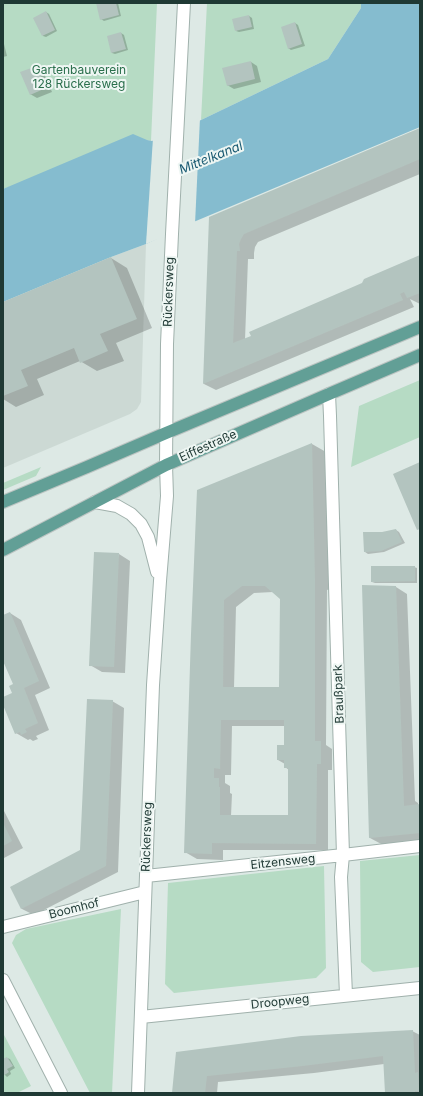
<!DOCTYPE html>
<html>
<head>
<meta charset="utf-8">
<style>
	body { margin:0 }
	#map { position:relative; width:423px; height:1096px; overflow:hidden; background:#dde9e5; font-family:Inter,sans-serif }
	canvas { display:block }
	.frame { position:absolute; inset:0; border:4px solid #1f3934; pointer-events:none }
</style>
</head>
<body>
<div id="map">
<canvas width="423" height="1096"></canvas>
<div class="frame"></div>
</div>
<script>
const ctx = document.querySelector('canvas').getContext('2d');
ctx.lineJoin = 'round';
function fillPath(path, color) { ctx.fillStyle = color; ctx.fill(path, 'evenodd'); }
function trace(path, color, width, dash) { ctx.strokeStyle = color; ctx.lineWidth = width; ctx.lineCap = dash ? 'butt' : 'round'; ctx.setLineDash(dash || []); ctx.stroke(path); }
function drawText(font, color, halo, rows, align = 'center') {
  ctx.font = font + ' Inter,sans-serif'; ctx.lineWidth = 4; ctx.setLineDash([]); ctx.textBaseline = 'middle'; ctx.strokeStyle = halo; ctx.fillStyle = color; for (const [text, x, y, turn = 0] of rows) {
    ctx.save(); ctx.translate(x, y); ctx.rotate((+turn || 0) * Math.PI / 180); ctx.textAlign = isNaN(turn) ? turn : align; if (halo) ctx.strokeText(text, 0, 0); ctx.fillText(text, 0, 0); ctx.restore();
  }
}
fillPath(new Path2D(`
	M146,244L141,402L137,409L130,414L3,468V302L111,257Z`), '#ccd9d4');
fillPath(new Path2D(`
	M3,3H157L151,141L147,140L3,189Z
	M207,3H361V8L328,59L201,120Z
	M420,380V437L351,467L359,406Z
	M41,467L36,476L3,490V483Z
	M420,855V967L373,972L361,962L360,861Z
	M324,866L326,968L316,978L174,993L165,984L168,883Z
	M121,909L112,1093H90L12,943L16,935L26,929Z
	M3,1033L31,1086L17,1093H3Z`), '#b6dbc4');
fillPath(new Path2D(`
	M361,3H420V127L184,226L146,244L111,257L3,302V189L133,134L147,140L152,141L201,120L328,59L361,8Z`), '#85bccf');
fillPath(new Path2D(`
	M200,118L195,224L146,244L153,138Z`), '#dde9e5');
fillPath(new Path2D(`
	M97,3H118L121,16L104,21L101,19Z
	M46,12L49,14L57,31L46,37L43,36Z
	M249,16L252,18L254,29L239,32L236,31Z
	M295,23L298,25L305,46L291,50L288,48Z
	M121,33L124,35L128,50L115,54L112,53L108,37Z
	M3,40L7,56L3,57Z
	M251,62L257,66L261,82L234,89L227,85Z
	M37,67L43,71L52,92L37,98L30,94Z
	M420,129V174L258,242L255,247L254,253V259H248L245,340L420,256V304L410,299L414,307L216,390L204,384L210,218Z
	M111,258L127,268L152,328L116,343L124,361L97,371L80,361L37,379L44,395L16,407L3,399V303Z
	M312,444L326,452L330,589L327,590L326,745L332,749V770H328V850H223V860L197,859L185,852L194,584ZM273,592L281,599L280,688H234L236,607L254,593ZM232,726H285V746L278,760L285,764V767L289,770V816H231L232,794L230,793V786L225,783V775H231Z
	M396,530L399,532L405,543L384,552L368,554L365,552L382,533Z
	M119,554L130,561L125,673L102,672L90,665Z
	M414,567L417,568V583H375L372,582Z
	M396,587L407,594L415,801L418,803V805H420V842L385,846L370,838Z
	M10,613L21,620L50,688L35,695L49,730L36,736L38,739L33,741L30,739L28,740L16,733L3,702V698L14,693V685L3,659V616Z
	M112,701L124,708L118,872L34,915L22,909L11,887L81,851Z
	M3,809L23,848L4,858L3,857Z
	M412,1031L420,1035V1093H386L384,1064L314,1073L218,1082L217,1093H173L177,1053Z
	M7,1058L10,1059L15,1068L10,1071L11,1074L7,1077L3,1073V1060Z`), '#0003');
fillPath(new Path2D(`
	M96,3H116L119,15L100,20Z
	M46,11L55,30L42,36L33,18Z
	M249,15L252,27L235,31L232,19Z
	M295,22L302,44L288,49L281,27Z
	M121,32L126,49L111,53L107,36Z
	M251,61L255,79L227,86L222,68Z
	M37,66L46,88L30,95L20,72Z
	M420,128V159L244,234L241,239L239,244L240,251H237L233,343L251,336L249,332L362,283L364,279L420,255V293L407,298L404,292L400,294L403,300L203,384L209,217Z
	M111,257L137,319L100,334L108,351L80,363L74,348L21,370L28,386L3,396V302Z
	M312,443L315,582V741H321V764H317L316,844L212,843V854L184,853L191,634L197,490ZM242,586H265L280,599L279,687H223L224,600ZM221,720H284V745H277V760H284V768H288V815H220V787H219V778H214V768L220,769Z
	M420,462V529L417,530L393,474Z
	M396,529L402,542L381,551L364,552L363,532H382Z
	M94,552L119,553L114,667L89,666Z
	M371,566H415V581L371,582Z
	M362,585L396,586L404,806L420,804V833L369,838Z
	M10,612L39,681L24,688L38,723L25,729L27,732L21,735L20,732L15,734L3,705V697L12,693L9,686L13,684L3,661V615Z
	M87,699L113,700L106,866L21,909L10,887L80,850Z
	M3,823L12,841L3,846Z
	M413,1030L415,1073L418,1072L419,1091H415V1093H385L383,1056L302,1066L207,1076L205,1093H172L176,1052L301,1036Z
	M7,1057L13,1066L7,1069L9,1072L3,1076V1059Z`), '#b3c4bf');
const minor = new Path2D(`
	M329,394L330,416L343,855L341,877L346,995
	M95,502L117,506L131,514L141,524L148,537L157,572
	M146,876L343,855L420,846
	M3,927L145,892
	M3,980L61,1093
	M141,1017L420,988
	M138,1093L153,685L160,581L167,496L166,465L167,344L172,234L184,3`);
const primary = new Path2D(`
	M3,502L87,467L166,433L420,327
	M3,550L166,465L329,394L420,355`);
trace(minor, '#a0b1ac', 14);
trace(primary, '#bcc4c2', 14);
trace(minor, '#fff', 12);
trace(primary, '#629f96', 12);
drawText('12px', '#2a6f4c', '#eef6f3', [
	["Gartenbauverein",79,70],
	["128 Rückersweg",79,84]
]);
drawText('12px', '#1f3934', '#eef6f3', [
	["Rückersweg",169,292,-88],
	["Eiffestraße",208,446,-24],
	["Braußpark",339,694,-92],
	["Rückersweg",147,837,-88],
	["Eitzensweg",283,862,-6],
	["Boomhof",74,909,-14],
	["Droopweg",280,1002,-6]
]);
drawText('italic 13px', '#1b5b73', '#eef6f3', [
	["Mittelkanal",211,158,-22]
]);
</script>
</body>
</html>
